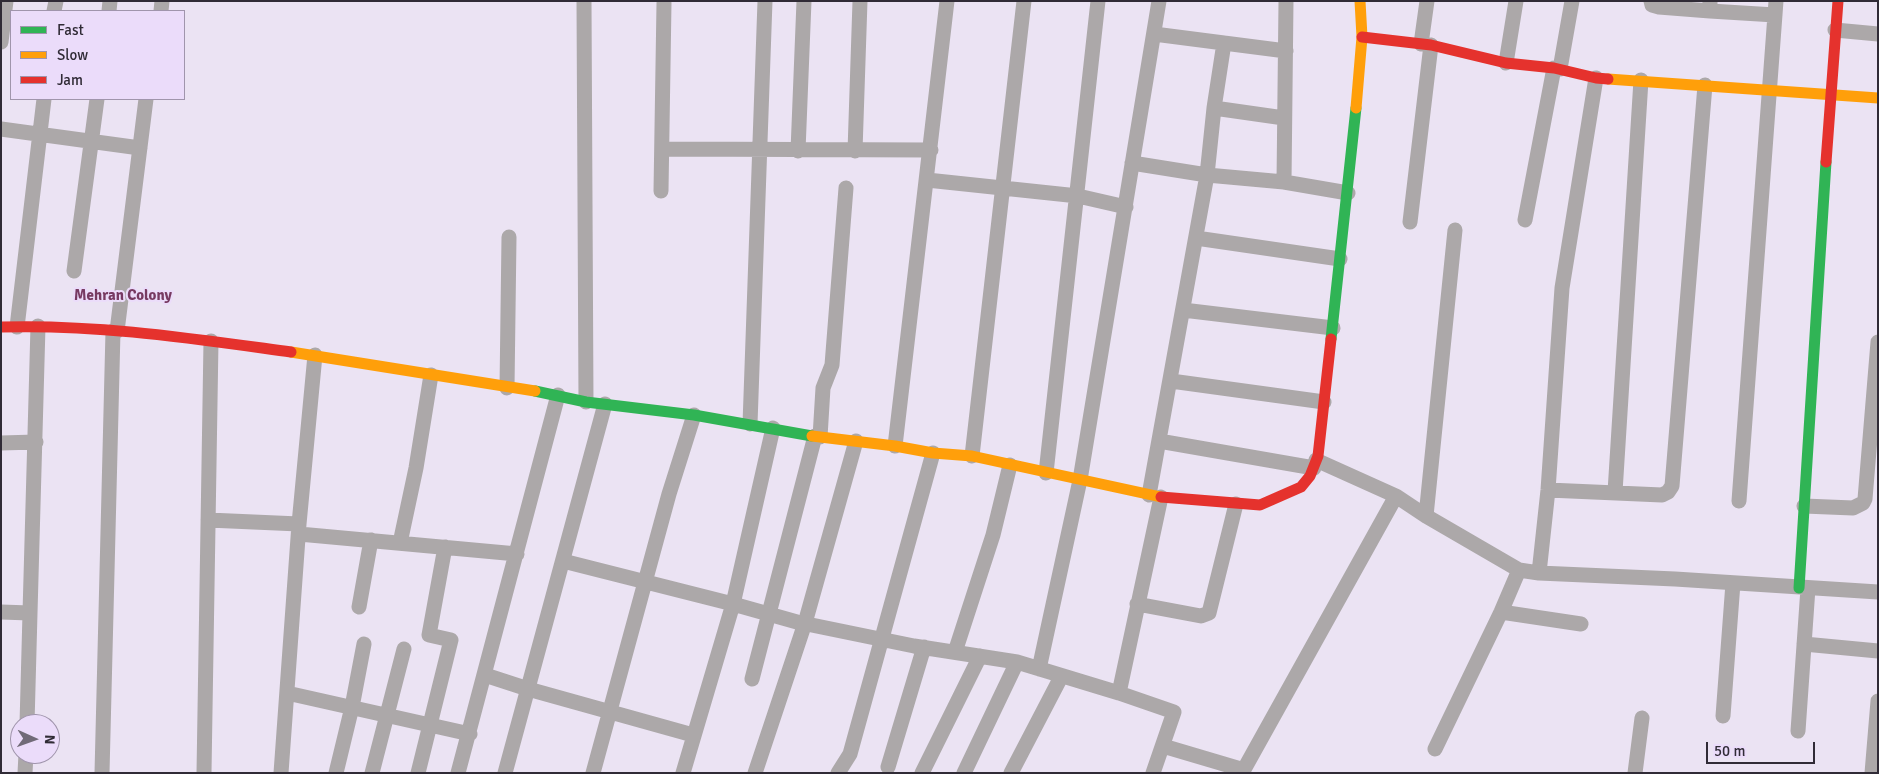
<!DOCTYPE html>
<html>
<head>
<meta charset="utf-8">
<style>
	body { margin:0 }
	#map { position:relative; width:1879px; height:774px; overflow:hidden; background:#ebe3f3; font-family:Signika,sans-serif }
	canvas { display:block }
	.frame { position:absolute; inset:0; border:2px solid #302b36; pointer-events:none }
	.legend { position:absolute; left:10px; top:10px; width:175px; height:90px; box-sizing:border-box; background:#ebdcfa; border:1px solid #a095ac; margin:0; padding:6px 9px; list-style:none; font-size:15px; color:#302b36 }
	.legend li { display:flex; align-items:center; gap:10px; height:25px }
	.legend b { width:25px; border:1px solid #a095ac }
	.north { position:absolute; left:10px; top:714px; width:50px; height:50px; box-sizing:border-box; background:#ebdcfa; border:1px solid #a095ac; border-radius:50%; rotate:92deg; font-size:14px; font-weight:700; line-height:20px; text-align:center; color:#302b36 }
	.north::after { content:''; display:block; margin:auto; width:18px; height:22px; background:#716b78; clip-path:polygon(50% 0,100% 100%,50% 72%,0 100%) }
	.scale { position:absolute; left:1706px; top:742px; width:109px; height:22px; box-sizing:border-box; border:2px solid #302b36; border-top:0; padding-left:6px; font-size:15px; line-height:18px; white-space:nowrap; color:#302b36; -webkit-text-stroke:4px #ebdcfa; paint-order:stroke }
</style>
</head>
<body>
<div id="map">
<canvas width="1879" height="774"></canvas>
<div class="frame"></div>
<ul class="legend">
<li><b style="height:6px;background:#30b455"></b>Fast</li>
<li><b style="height:6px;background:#ff9f0a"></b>Slow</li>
<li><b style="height:6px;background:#e5322d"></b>Jam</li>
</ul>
<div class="north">N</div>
<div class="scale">50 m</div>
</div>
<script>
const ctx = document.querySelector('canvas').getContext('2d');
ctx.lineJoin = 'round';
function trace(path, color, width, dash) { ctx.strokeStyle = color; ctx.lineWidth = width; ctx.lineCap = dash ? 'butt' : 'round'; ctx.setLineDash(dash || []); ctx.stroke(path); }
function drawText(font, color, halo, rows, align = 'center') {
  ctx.font = font + ' Signika,sans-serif'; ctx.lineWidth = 4; ctx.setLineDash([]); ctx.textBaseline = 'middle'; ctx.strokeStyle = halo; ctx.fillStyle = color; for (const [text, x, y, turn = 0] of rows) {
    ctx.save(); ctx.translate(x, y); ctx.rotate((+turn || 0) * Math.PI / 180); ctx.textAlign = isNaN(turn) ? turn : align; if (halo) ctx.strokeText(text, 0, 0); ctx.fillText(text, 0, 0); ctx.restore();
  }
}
trace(new Path2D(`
	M584,1L586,402
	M1651,1L1652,5L1659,7L1710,11
	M1710,1V11L1775,15
	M54,11L56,1
	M109,11L110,1
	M161,11L162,1
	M1835,30L1878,34
	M1154,34L1286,51
	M1,42L6,1
	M1421,44L1427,1
	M1506,63L1516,1
	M1560,69L1572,1
	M1214,108L1284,118
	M1,129L140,148
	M662,149L931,150
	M798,151L804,1
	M855,151L860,1
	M1132,163L1207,175L1284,182L1348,193
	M927,180L1078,196L1126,207
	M1284,182L1286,1
	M661,191L664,3
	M1525,220L1554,68
	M1410,222L1431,45
	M1196,238L1340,259
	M74,271L97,99
	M1183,310L1333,328
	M17,327L44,99
	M117,331L146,99
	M1171,381L1324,402
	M507,388L509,237
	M750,424L765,1
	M820,437L823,388L832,365L846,188
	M1159,441L1314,468
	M1,443L36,442
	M895,446L947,1
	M972,456L1024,1
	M1316,460L1396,496L1426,516L1519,570L1539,573L1675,579L1878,592
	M1046,473L1098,1
	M1548,490L1662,495L1668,492L1672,486L1705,85
	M1615,492L1641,80
	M1149,495L1207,175L1214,108L1224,43
	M1739,501L1776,1
	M1804,506L1853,508L1863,503L1865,499L1878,342
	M1426,516L1455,230
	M208,520L299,524
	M299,534L517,554
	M400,543L416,468L431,375
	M563,561L733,604L797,622L914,646L1017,662L1119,693L1174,712L1153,773
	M1539,573L1548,490L1562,288L1596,78
	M1137,604L1201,616L1209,613L1236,504
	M359,607L371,540
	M1,612L30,613L38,326
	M1501,612L1581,624
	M1804,644L1878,651
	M955,652L993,535L1010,465
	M1039,669L1080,480L1159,1
	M485,675L528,689L693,735
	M752,679L815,436
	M287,693L470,734
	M1119,693L1161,497
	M1723,716L1733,583
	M27,724L30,613
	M1798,731L1808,588
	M1163,746L1244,770
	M1435,749L1501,612L1519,570
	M888,767L924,647
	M25,773L26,754
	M102,773L113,331
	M204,773L211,341
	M281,773L299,524L315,355
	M336,773L352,707L364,644
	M372,773L404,649
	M418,773L451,640L429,635L445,547
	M458,773L558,395
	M505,773L605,404
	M593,773L669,494L694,415
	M683,773L733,604L773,428
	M755,773L805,623L856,441
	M838,773L850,754L933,453
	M922,773L980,656
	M964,773L1017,662
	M1011,773L1061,677
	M1242,773L1396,496
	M1635,773L1642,718
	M1872,773L1878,701`), '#aca8a9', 15);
trace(new Path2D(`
	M1331,339L1356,108
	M535,391L586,402L694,415L812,436
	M1799,588L1826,162`), '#30b455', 11);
trace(new Path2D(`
	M1608,79L1878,98
	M1356,108L1362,37L1360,1
	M291,352L535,391
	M812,436L895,446L933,453L972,456L1161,497`), '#ff9f0a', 11);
trace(new Path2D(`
	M1362,37L1431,45L1506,63L1554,68L1596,78L1608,79
	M1826,162L1838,1
	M1,327C98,324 195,339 291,352
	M1161,497L1260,505L1301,487L1310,476L1318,456L1331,339`), '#e5322d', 11);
drawText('bold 15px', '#773a62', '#ebdcfa', [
	["Mehran Colony",123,296]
]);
</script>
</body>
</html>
